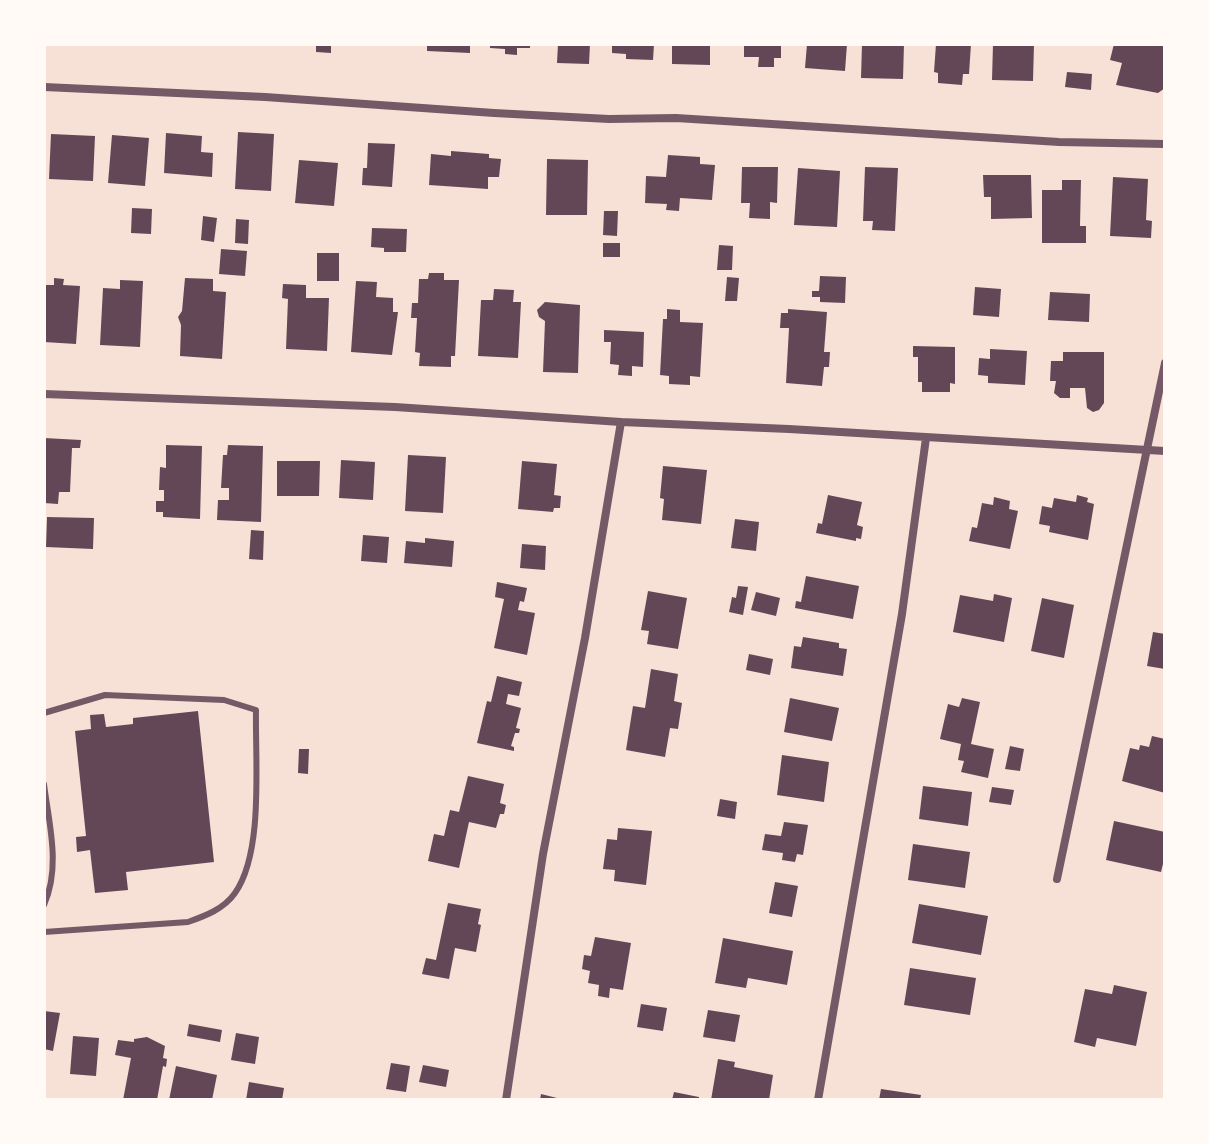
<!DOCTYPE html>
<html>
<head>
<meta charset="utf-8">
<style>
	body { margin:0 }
	#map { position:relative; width:1209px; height:1144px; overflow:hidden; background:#f7e1d7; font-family:Raleway,sans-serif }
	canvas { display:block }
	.frame { position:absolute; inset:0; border:46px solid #fffaf5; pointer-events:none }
</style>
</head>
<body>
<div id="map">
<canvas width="1209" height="1144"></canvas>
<div class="frame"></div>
</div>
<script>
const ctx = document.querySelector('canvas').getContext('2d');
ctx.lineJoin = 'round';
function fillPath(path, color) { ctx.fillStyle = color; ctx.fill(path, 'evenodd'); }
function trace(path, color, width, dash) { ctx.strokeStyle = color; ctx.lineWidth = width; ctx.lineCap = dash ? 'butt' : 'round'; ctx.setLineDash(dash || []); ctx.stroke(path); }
fillPath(new Path2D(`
	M316,44H331V53L316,52Z
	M427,44H470V53L427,51Z
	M490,44H530V48H517V55L505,54V49L490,48Z
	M558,44H590L589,64L557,63Z
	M612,44H654L653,60L626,59V54L612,53Z
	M672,44H710V65L672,64Z
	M744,44H781V58H774V67H758L759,57H744Z
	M807,44H847L845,71L805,68Z
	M862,44H904L903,79L861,78Z
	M936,44H971L969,74H963L962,85L938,83V73L934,72Z
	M993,44H1034L1033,81L992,80Z
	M1114,44H1165V88L1158,93L1116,85L1122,63L1110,60Z
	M1067,72L1092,74L1091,90L1065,87Z
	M238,132L274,134L271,191L235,189Z
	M166,133L202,136L201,152L213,153L212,177L164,173Z
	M51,134L95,136L93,181L49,179Z
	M112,135L149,138L145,186L108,183Z
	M368,143L395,144L392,187L362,185L363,168H367Z
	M451,151L489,154V158L501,159L499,177H488V189L429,185L431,154L451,156Z
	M668,155L700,157V164L715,165L712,200L680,198L679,211L666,210L667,204L645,203L646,176L666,177Z
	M547,159L588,160L587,215H546Z
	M299,160L338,163L334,206L295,203Z
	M742,167H778L777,203L770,202V219L749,218L750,203H741Z
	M865,167L898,168L895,231L872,230L873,221H863Z
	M798,168L840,171L837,227L794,225Z
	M983,175H1031L1032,218L991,219V197H984Z
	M1113,177L1148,179L1146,220L1152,221L1151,238L1110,236Z
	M1062,180H1081L1080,226H1086V243H1042V190H1062Z
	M132,208L152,209L151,234L131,233Z
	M604,211H618L617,236L603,235Z
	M203,216L217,218L214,242L201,240Z
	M236,219L249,220L248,244L235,243Z
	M372,228L407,229L406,252H384V248L371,247Z
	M603,243H620V257H603Z
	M719,245L733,246L732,270H717Z
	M221,249L247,251L245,276L219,274Z
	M317,253H339V281H317Z
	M429,273H444V280H459L455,356H451V367L419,366L420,353L415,352L417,318H411L412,303H418L419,279H428Z
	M820,276L846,277L845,303L820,302V297H812V291H819Z
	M727,277L739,278L737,301H725Z
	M54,278L64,279L63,285L80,286L76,344L44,342V285H54Z
	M185,278L213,279V291L226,292L222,359L180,356L181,325L178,317L182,311Z
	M120,280L143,281L140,347L100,345L103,288L120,289Z
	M356,281L377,282L376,297L393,298V312H398L392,355L351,352Z
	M283,284L306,285V298H329L327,351L286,349L288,299L282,298Z
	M975,287L1001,289L999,317L973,315Z
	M494,289L514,290L513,302H521L518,358L478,356L481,300H493Z
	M1050,292L1090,294L1089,322L1048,320Z
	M545,302L580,305L578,373L543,372L545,321L539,317L537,310Z
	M667,309L680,310V322L703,323L700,377L690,376V385L669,384V376L660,375L663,319H667Z
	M788,309L827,312L824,352H830L829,367H824L822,386L786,383L789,328H780L781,313H788Z
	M604,330L644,332L643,367L632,366V376L618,375L619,365L610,364L611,342H604Z
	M913,346L955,347V384L950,383V392H922V382H918V357H913Z
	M990,349L1027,351L1025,385L988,383V376L978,375L979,358L990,359Z
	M1063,352H1104V403L1099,410L1093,412L1087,408L1085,388H1070V398H1060L1054,393L1056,381H1050L1051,361H1063Z
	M44,438L81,440L80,448H72L70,492H59L58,504L44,503Z
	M166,445L202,446L200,519L163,517V512H156V501H164V490H159L160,467L166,468Z
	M228,445L263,446L261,522L217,520L218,500H229V488H221L223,455H227Z
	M408,455L446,457L443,513L405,511Z
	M341,460L375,462L373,500L339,498Z
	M277,461H320L319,496H277Z
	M522,461L557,464L554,495L561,496L560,508H554L553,512L518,509Z
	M663,466L707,470L701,524L662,520L664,499L660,498Z
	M828,495L862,502L857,525L863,527L861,539L856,538V541L816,533L818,523L822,524Z
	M1077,495L1088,498L1087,502L1094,504L1088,540L1049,532L1050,526L1039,524L1042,506L1052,508L1054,498L1076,502Z
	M994,497L1010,501L1009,509L1018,511L1010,549L969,541L972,527L977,528L982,503L993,505Z
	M47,517L94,518L93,549L46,547Z
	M735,519L759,522L756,551L731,548Z
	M251,530L264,531L263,560L249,559Z
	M363,535L389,537L387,563L361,561Z
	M425,538L454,541L452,567L404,563L406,541L425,543Z
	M522,544L546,546L545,570L520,568Z
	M806,576L859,586L853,619L795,608L796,601L801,602Z
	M497,582L527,588L524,602L520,601L518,610L535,613L527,655L494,648L504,599L495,597Z
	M738,586L748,587L743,615L729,612L732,597L736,598Z
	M648,591L687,598L678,649L647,644L649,631L641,630Z
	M756,592L780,598L776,616L751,610Z
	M994,594L1012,598L1004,642L953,632L960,595L993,601Z
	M1042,598L1074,605L1064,658L1031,651Z
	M1153,632L1165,634V669L1147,666Z
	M803,637L839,643V648L847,649L843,676L791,668L794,646L801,647Z
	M749,654L773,659L770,675L746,670Z
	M651,669L678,674L674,701L682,703L678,729L670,728L665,757L626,750L633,706L645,708Z
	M497,676L522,682L519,696L508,694L506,704L521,708L516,728L520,729L519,733H515L511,746L514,747V751L477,743L487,701L491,702Z
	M790,698L839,708L832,741L784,732Z
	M962,698L980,702L971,744L994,749L988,778L961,772L964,761L958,760L961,744L940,739L948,704L959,707Z
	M198,711L214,862L126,872L128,890L95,893L90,850L77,852L76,837L86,836L75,731L91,729L90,715L104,714L106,727L133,724V718Z
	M1152,736L1165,739V793L1122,781L1130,748L1139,750L1140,745L1149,747Z
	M1010,746L1024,749L1020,771L1005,769Z
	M299,749H309L308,774L298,773Z
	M782,755L829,762L824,802L777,795Z
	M468,776L504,784L500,803L506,805L504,814H500L496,828L469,822L459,868L428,861L434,834L444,836L450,810L459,812Z
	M923,786L972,792L968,826L919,819Z
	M992,787L1014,790L1011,805L989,802Z
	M720,799L737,802L735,819L717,816Z
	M1114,821L1165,832V856L1161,872L1106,860Z
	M784,822L808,825L803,855L797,854L795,862L782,860L783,853L762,850L765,834L781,836Z
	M618,828L652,831L646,885L614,881L615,870L603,869L607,839L617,840Z
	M913,844L970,852L965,888L908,880Z
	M775,882L798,886L792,917L769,913Z
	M448,903L481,909L478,924L481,925L476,952L455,948L449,979L422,974L426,958L436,960Z
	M919,904L988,916L981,955L912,943Z
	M595,937L631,943L623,990L610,988L609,998L598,996L599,985L588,983L590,971L582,969L584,955L591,956Z
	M723,938L793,951L787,985L748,978L746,988L715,983Z
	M910,968L976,978L970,1015L904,1005Z
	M1114,985L1147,992L1136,1046L1097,1038L1095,1047L1074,1042L1085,989L1112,994Z
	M641,1004L667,1008L663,1031L637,1027Z
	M708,1010L740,1015L735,1042L703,1037Z
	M44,1011L60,1013L53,1051L44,1049Z
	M189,1024L222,1030L220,1042L187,1036Z
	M236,1033L259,1037L255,1064L231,1060Z
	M73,1036L99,1038L96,1076L70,1074Z
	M147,1037L165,1046L163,1058L167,1059L166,1067L163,1066L157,1100H123L131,1058L115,1055L118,1040L134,1042V1039Z
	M718,1059L735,1062L734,1067L773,1075L769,1100H711Z
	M391,1063L410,1066L406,1092L386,1089Z
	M423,1065L449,1070L446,1087L419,1082Z
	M176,1066L217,1075L212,1100H169Z
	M249,1082L284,1088L282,1100H246Z
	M881,1089L921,1095L920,1100H879Z
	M674,1092L699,1097V1100H672Z
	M541,1094L561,1099V1100H540Z`), '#644757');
trace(new Path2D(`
	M44,713L105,695L224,700L256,710C255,761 264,852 235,893C224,909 205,916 188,922L44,932
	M44,784C49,824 61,867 44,905`), '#755966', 6);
trace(new Path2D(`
	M44,87L265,97L494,113L609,119L676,118L1059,142L1165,144
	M44,394L395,407L621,422L789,429L1165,451
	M1057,879L1165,363
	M506,1100L543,854L585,638L621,422
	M818,1100L902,614L926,438`), '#755966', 8);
</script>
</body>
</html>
